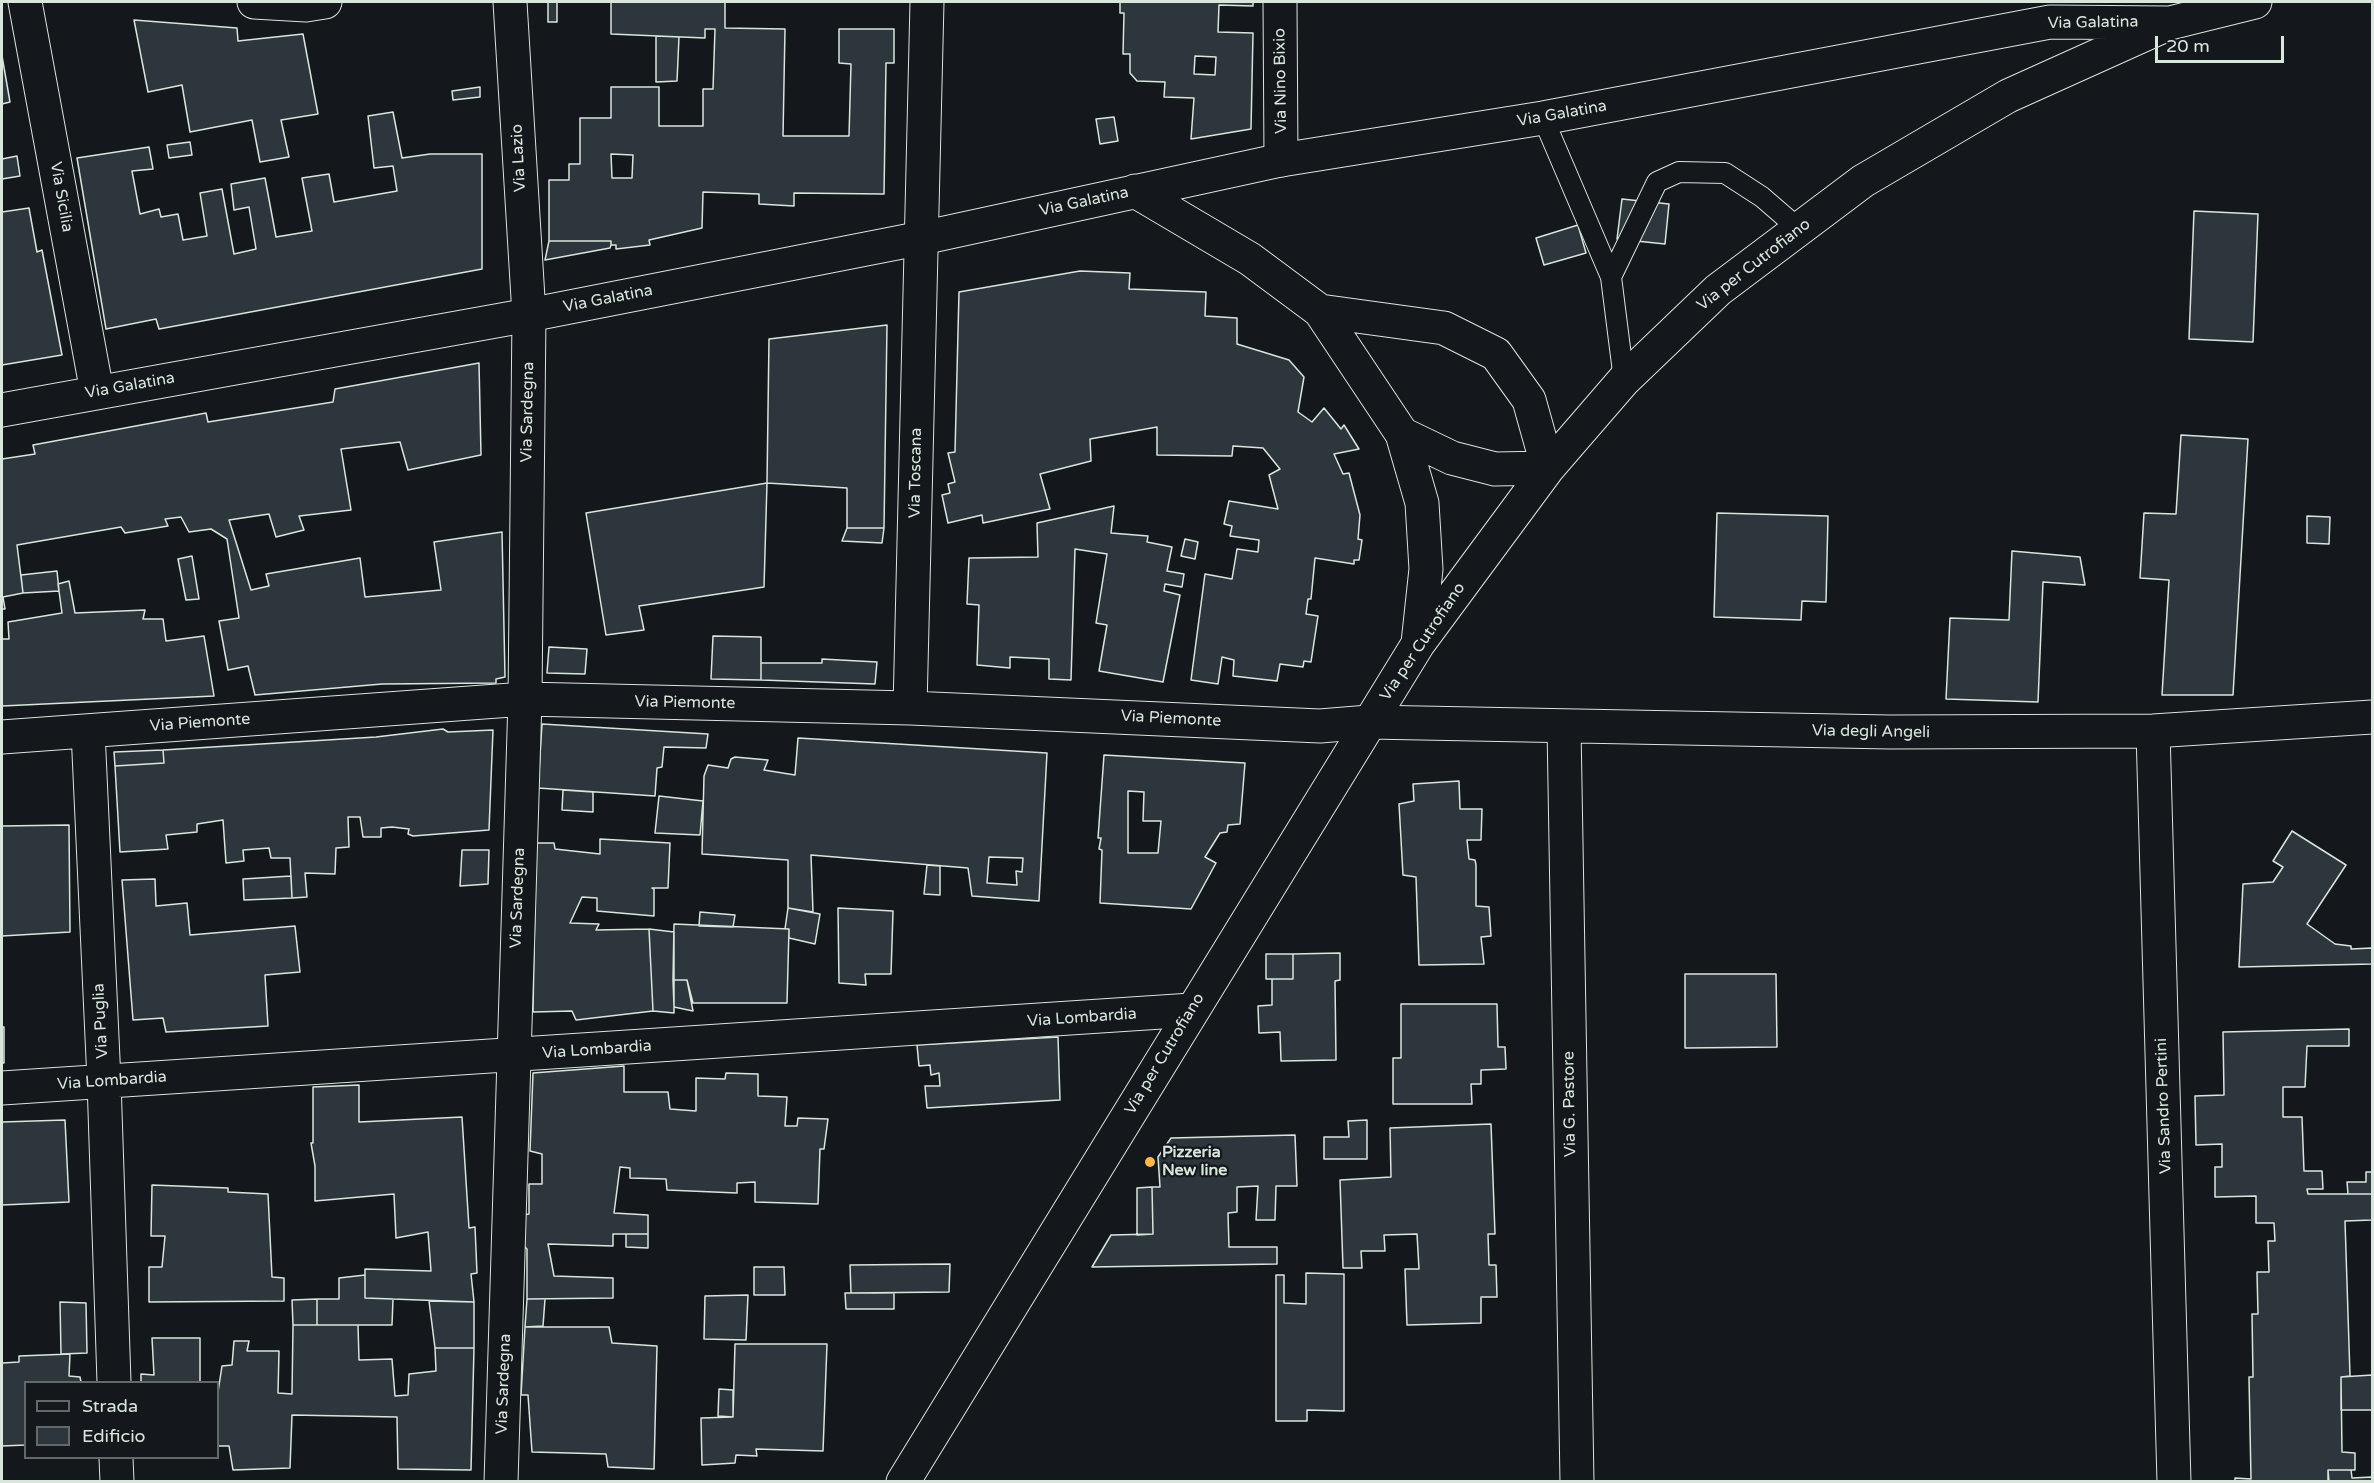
<!DOCTYPE html>
<html>
<head>
<meta charset="utf-8">
<style>
	body { margin:0 }
	#map { position:relative; width:2374px; height:1483px; overflow:hidden; background:#14181c; font-family:"Varela Round",sans-serif }
	canvas { display:block }
	.frame { position:absolute; inset:0; border:3px solid #d8e6dc; pointer-events:none }
	.legend { position:absolute; left:24px; top:1381px; width:195px; height:78px; box-sizing:border-box; background:#14181c; border:2px solid #626a69; margin:0; padding:8px 10px; list-style:none; font-size:18px; color:#d8e6dc }
	.legend li { display:flex; align-items:center; gap:12px; height:30px }
	.legend b { width:30px; border:2px solid #626a69 }
	.scale { position:absolute; left:2155px; top:36px; width:129px; height:27px; box-sizing:border-box; border:3px solid #d8e6dc; border-top:0; padding-left:8px; font-size:18px; line-height:21px; white-space:nowrap; color:#d8e6dc; -webkit-text-stroke:4px #14181c; paint-order:stroke }
</style>
</head>
<body>
<div id="map">
<canvas width="2374" height="1483"></canvas>
<div class="frame"></div>
<ul class="legend">
<li><b style="height:8px;background:#14181c"></b>Strada</li>
<li><b style="height:16px;background:#2c363c"></b>Edificio</li>
</ul>
<div class="scale">20 m</div>
</div>
<script>
const ctx = document.querySelector('canvas').getContext('2d');
ctx.lineJoin = 'round';
function fillPath(path, color) { ctx.fillStyle = color; ctx.fill(path, 'evenodd'); }
function trace(path, color, width, dash) { ctx.strokeStyle = color; ctx.lineWidth = width; ctx.lineCap = dash ? 'butt' : 'round'; ctx.setLineDash(dash || []); ctx.stroke(path); }
function drawText(font, color, halo, rows, align = 'center') {
  ctx.font = font + ' "Varela Round",sans-serif'; ctx.lineWidth = 4.5; ctx.setLineDash([]); ctx.textBaseline = 'middle'; ctx.strokeStyle = halo; ctx.fillStyle = color; for (const [text, x, y, turn = 0] of rows) {
    ctx.save(); ctx.translate(x, y); ctx.rotate((+turn || 0) * Math.PI / 180); ctx.textAlign = isNaN(turn) ? turn : align; if (halo) ctx.strokeText(text, 0, 0); ctx.fillText(text, 0, 0); ctx.restore();
  }
}
const building = new Path2D(`
	M548,2H557V22H548Z
	M611,2H725V28L785,29L783,136H849L851,64L839,63V29H894V63H886L884,194L794,193V206L759,204V194L703,192L702,228L649,240L650,245L616,249V245H611V241H549V180H569V164H580V118H611V87H659V126H703V89H713L715,29H705V38L611,34ZM611,154L633,155L632,178H612Z
	M1120,2H1253V6L1219,5L1218,32L1253,33L1251,129L1191,139L1194,98L1164,97L1165,82L1137,81L1130,73V54H1123L1124,13H1120ZM1195,56L1216,57L1215,75L1194,74Z
	M134,20L237,28L238,41L303,34L318,114L281,120L289,157L260,162L252,120L190,132L182,85L148,92Z
	M656,36L679,37L677,81L656,82Z
	M2,56L10,102L2,104Z
	M480,87V97L453,100L452,91Z
	M393,112L402,158L430,154H482V269L159,329L156,319L106,329L77,158L149,147L153,169L132,171L140,214L159,209L161,217L178,214L183,240L207,236L200,193L222,189L234,254L256,249L249,207L234,210L231,184L265,178L276,237L312,231L302,178L329,174L334,202L397,191L393,166L374,168L368,116Z
	M1114,117L1118,141L1100,144L1096,119Z
	M190,142L192,155L169,158L167,145Z
	M17,156L20,176L2,179V159Z
	M1622,199L1669,204L1665,244L1617,239Z
	M29,208L37,252L42,250L62,355L2,365V212Z
	M2194,211L2258,214L2253,342L2189,339Z
	M1578,225L1586,253L1544,265L1536,238Z
	M549,241H611V245L610,248L545,260Z
	M1080,271L1130,273L1129,289L1206,292L1205,316L1237,318V344L1289,360L1304,377L1298,412L1312,422L1324,408L1341,429L1344,425L1359,449L1334,454L1343,474L1349,473L1360,515L1358,539L1362,540L1359,560H1354V564L1315,558L1311,599H1308L1306,614L1318,616L1311,662L1304,661L1303,667L1280,664L1277,681L1233,676L1234,660L1222,657L1218,684L1191,680L1205,574L1232,579L1237,549L1258,552L1259,540L1230,536L1232,526L1224,524L1229,501L1278,509L1269,475L1280,469L1263,448L1233,446L1232,456L1157,455V427L1090,439L1091,461L1040,474L1050,509L983,523L982,515L948,523L942,495L950,493L948,484L955,482L948,453L955,452L959,292Z
	M887,325L884,528H847V488L767,483L769,339Z
	M479,363L481,455L408,470L400,442L341,449L351,510L299,516L304,530L276,537L269,514L229,520L251,590L269,586L266,574L360,558L365,597L441,590L434,542L502,532L505,677L496,679V683L382,684L255,695L248,666L228,670L219,621L239,618L227,539L211,529L189,532L181,517L165,519L168,526L125,533L121,527L17,545L23,593L3,597L5,609H2V459L35,454L33,445L206,413L208,422L333,402L335,389Z
	M2181,435L2248,439L2233,695H2162L2169,580L2140,578L2144,513L2176,514Z
	M767,483L764,587L639,606L644,630L606,635L586,513Z
	M1114,506L1111,533L1148,536L1147,542L1172,547L1167,571L1184,574L1182,587L1165,584L1164,591L1180,595L1163,682L1099,671L1107,625L1096,623L1107,554L1075,549L1071,680L1049,679V659L1010,657V668L977,665L979,605L967,604L969,558L1038,557L1037,523Z
	M1717,513L1828,516L1826,602L1802,601L1801,620L1714,617Z
	M2307,516L2330,517L2329,544L2307,543Z
	M847,528H884L882,543L842,541Z
	M1185,539L1198,542L1195,559L1181,556Z
	M2012,551L2080,557L2085,585L2043,582L2038,702L1946,699L1950,618L2009,620Z
	M192,556L199,599L186,600L178,559Z
	M57,571L59,591L23,593L21,575Z
	M69,581L75,613L145,610L143,619H163L166,641L204,636L214,696L2,706V639H9L8,622L62,613L58,584Z
	M713,636L761,637V680L711,679Z
	M549,647L587,649L585,674L547,673Z
	M822,659L877,662L875,684L761,680V663H822Z
	M542,724L708,734L706,748L664,747L662,767L657,768L655,796L538,788Z
	M443,729L448,732L493,730L489,830L413,836L408,834L409,829L392,827L381,828V837H363L360,817H348L349,847L336,848L335,874L305,873L307,897L292,898L290,858H271L269,848L243,850L244,861L226,863L223,820L197,824V832L166,835L168,849L120,852L115,766L164,763L163,750L376,737Z
	M798,738L1047,753L1039,901L972,896L968,868L811,855L813,912L788,908V860L702,854L704,776L708,765L728,768L731,759L735,757L768,760L764,770L795,775ZM989,857L1023,858L1022,872L1016,871L1017,885L987,883Z
	M163,750L164,763L115,766L114,752Z
	M1104,755L1245,763L1240,824L1228,825L1227,832L1220,833L1205,857L1216,863L1191,909L1100,903L1102,850L1099,849L1101,838H1098ZM1128,791L1144,792L1143,821H1161L1158,853H1128Z
	M1459,781L1460,809H1482L1481,840H1467L1469,859L1475,860L1476,865V906L1489,907L1491,936L1481,937L1484,964L1419,965L1416,877L1403,875L1399,804L1414,801L1413,784Z
	M563,790L593,792V812L562,810Z
	M659,796L703,801L700,835L655,833Z
	M69,825L70,932L2,936V826Z
	M2292,831L2346,865L2307,924L2335,944L2351,946V949L2372,948V964L2239,967L2243,884L2273,882L2283,867L2273,861Z
	M600,839L670,843L668,888H652L654,889V916L597,911V898L582,897L570,923L599,924L596,930L649,929L653,1011L576,1020L572,1011L533,1012L536,843H554L555,849L600,854Z
	M462,850H489L488,884L460,886Z
	M927,865L940,866V895L924,894Z
	M291,876L292,898L244,900L243,879Z
	M155,879L156,906L187,903L190,935L295,926L300,972L265,975L268,1026L166,1032L163,1018L133,1020L122,880Z
	M788,908L820,914L815,944L789,938V929H785Z
	M838,908L893,911L891,974H865L866,985L839,983Z
	M700,912L735,915L733,927L699,926Z
	M674,924L789,929L787,1003H693L687,980H673Z
	M649,929L674,932V1013L653,1011Z
	M1340,953V980L1335,981L1336,1060L1281,1061L1280,1032L1259,1033L1258,1006L1272,1005V979H1293V954Z
	M1266,954H1293V979H1266Z
	M1685,974H1776L1777,1047L1685,1048Z
	M673,980H687L693,1011L674,1007Z
	M1401,1004H1497L1498,1047H1505L1506,1069L1481,1070V1084H1471L1472,1104H1393V1058H1401Z
	M2,1027H4V1063H2Z
	M2349,1029V1046H2307L2305,1087H2283V1117H2302L2304,1171H2322L2323,1189H2307L2308,1194H2372V1220L2345,1221L2350,1376L2341,1377L2342,1452L2355,1453V1470H2328L2329,1482H2235V1478L2251,1479L2249,1377H2253L2252,1314H2258L2257,1272H2269L2268,1241H2275L2274,1223H2256V1196L2215,1197V1167H2222V1144L2196,1145L2195,1096L2224,1095L2223,1032Z
	M1058,1037L1060,1100L927,1108L925,1086H940L939,1073L931,1075L930,1065L919,1066L917,1045Z
	M624,1066V1092H668L670,1109L696,1111V1078L725,1079L726,1073L758,1074V1096L787,1097L785,1126H797L798,1118L828,1119L824,1149H820L818,1204L755,1202V1182L737,1183V1193L667,1190L666,1179L630,1178V1168L620,1167L614,1213L648,1215V1234H613V1246L548,1244L554,1276L613,1278V1298L527,1299V1249L523,1245L522,1215L529,1214V1184H542V1154L530,1151L533,1073Z
	M359,1085V1122L462,1117L469,1228L475,1227L477,1273L471,1274L474,1302L365,1298V1269L431,1271L428,1232L396,1238L394,1194L315,1201V1166L311,1143H313V1087Z
	M65,1120L69,1202L2,1205V1122Z
	M1367,1120V1159H1324V1137H1349L1348,1121Z
	M1491,1124L1495,1234H1488L1489,1265H1496L1497,1297H1481V1323L1407,1325L1405,1269H1419L1417,1234L1384,1235L1385,1251H1361L1362,1268H1343L1340,1180L1391,1177L1390,1128Z
	M1295,1135L1297,1186H1276L1275,1220H1256L1258,1186L1237,1187V1212L1228,1213L1229,1247H1277V1264L1092,1267L1111,1235L1153,1234L1152,1187H1160L1158,1157L1171,1138Z
	M2366,1172H2372V1194H2348L2347,1182H2366Z
	M152,1185L228,1188V1192L268,1194L272,1277L284,1278V1301L149,1302V1267H162L165,1236H151Z
	M1152,1187L1153,1234L1137,1235V1188Z
	M626,1234H648V1248L626,1247Z
	M950,1264L949,1292L851,1293L850,1265Z
	M754,1267H784L785,1295H754Z
	M1306,1273L1344,1274V1411L1307,1410V1421H1276V1275H1284V1303L1306,1304Z
	M365,1275V1298L393,1299L392,1325H317V1299H339V1278Z
	M845,1293H894V1309H846Z
	M748,1295L746,1340L704,1339L705,1296Z
	M317,1299V1325H293L292,1300Z
	M527,1299H545L543,1326L525,1327Z
	M429,1301L474,1302V1348H435Z
	M60,1302L86,1303L87,1353L61,1354Z
	M293,1325H358L359,1360L392,1359L395,1396L408,1395L409,1374L436,1371L435,1348H474L471,1470L398,1469L397,1417L292,1415L290,1468L233,1470L229,1446H218V1392L222,1366L232,1365L234,1341H249L247,1351H279L278,1393L292,1394Z
	M525,1327H609L612,1343L657,1346L654,1469L608,1467L606,1454L532,1452L528,1395H521Z
	M152,1338H200V1382H141V1374L154,1375Z
	M735,1344H827L823,1451L756,1449L757,1456L736,1455L735,1463L702,1465L701,1418L733,1417Z
	M70,1354L69,1376L80,1377L81,1382H26V1445L2,1446V1363L19,1362V1356Z
	M2372,1375V1410H2341V1377Z
	M719,1389L733,1390V1417L718,1416Z
	M2328,1470H2351L2352,1478L2372,1477V1482L2328,1481Z`);
fillPath(building, '#2c363c');
trace(building, '#d8e6dc', 1.5);
const lane = new Path2D(`
	M1543,118L1611,277L1624,380
	M1611,277L1657,182L1679,172L1725,173L1762,197L1799,229`);
const street = new Path2D(`
	M25,2L97,392
	M254,2L306,5L325,2
	M1280,2L1281,160
	M910,708L927,2
	M1564,727L1577,1482
	M88,731L104,1081L114,1382
	M2153,731L2174,1482
	M2,737L525,699L910,708L1320,726L1369,722L1890,732L2153,731L2372,717
	M2,1088L1192,1010
	M116,1458L117,1482
	M501,1482L525,699L529,315L510,2`);
const secondary = new Path2D(`
	M1135,191L1250,259L1320,311L1402,434L1452,458L1495,469L1548,468L1529,400L1496,354L1444,328L1320,311
	M2,410L529,315L922,238L1281,160L1543,118L2050,22L2170,23
	M1402,434L1422,503L1426,569L1418,643
	M903,1482L1418,644L1548,468L1624,380L1718,290L1863,181L2008,96L2170,23L2255,2`);
trace(lane, '#d8e6dc', 22);
trace(street, '#d8e6dc', 35);
trace(secondary, '#d8e6dc', 35);
trace(lane, '#14181c', 20);
trace(street, '#14181c', 33);
trace(secondary, '#14181c', 33);
for (const [x, y, r, color] of [
	[1150,1162,6,"#ffb74d"]
]) { const dot = new Path2D(); dot.arc(x, y, r, 0, 2 * Math.PI); ctx.fillStyle = color; ctx.fill(dot); trace(dot, '#14181c', 2); }
drawText('16px', '#d8e6dc', '#14181c', [
	["Via Galatina",2093,23,-1],
	["Via Nino Bixio",1281,81,-91],
	["Via Galatina",1562,114,-10],
	["Via Lazio",519,158,-93],
	["Via Sicilia",61,197,80],
	["Via Galatina",1084,202,-12],
	["Via per Cutrofiano",1754,265,-38],
	["Via Galatina",608,299,-11],
	["Via Galatina",130,386,-10],
	["Via Sardegna",528,412,-89],
	["Via Toscana",916,473,-89],
	["Via per Cutrofiano",1423,642,-56],
	["Via Piemonte",685,703,1],
	["Via Piemonte",1171,719,3],
	["Via Piemonte",200,723,-4],
	["Via degli Angeli",1871,732,1],
	["Via Sardegna",518,898,-88],
	["Via Lombardia",1082,1018,-4],
	["Via Puglia",101,1021,-93],
	["Via Lombardia",597,1050,-4],
	["Via per Cutrofiano",1165,1054,-59],
	["Via Lombardia",112,1081,-4],
	["Via G. Pastore",1570,1104,-91],
	["Via Sandro Pertini",2164,1106,-92],
	["Via Sardegna",504,1384,-88]
]);
drawText('bold 16px', '#d8e6dc', '#14181c', [
	["Pizzeria",1162,1153],
	["New line",1162,1171]
], 'left');
</script>
</body>
</html>
